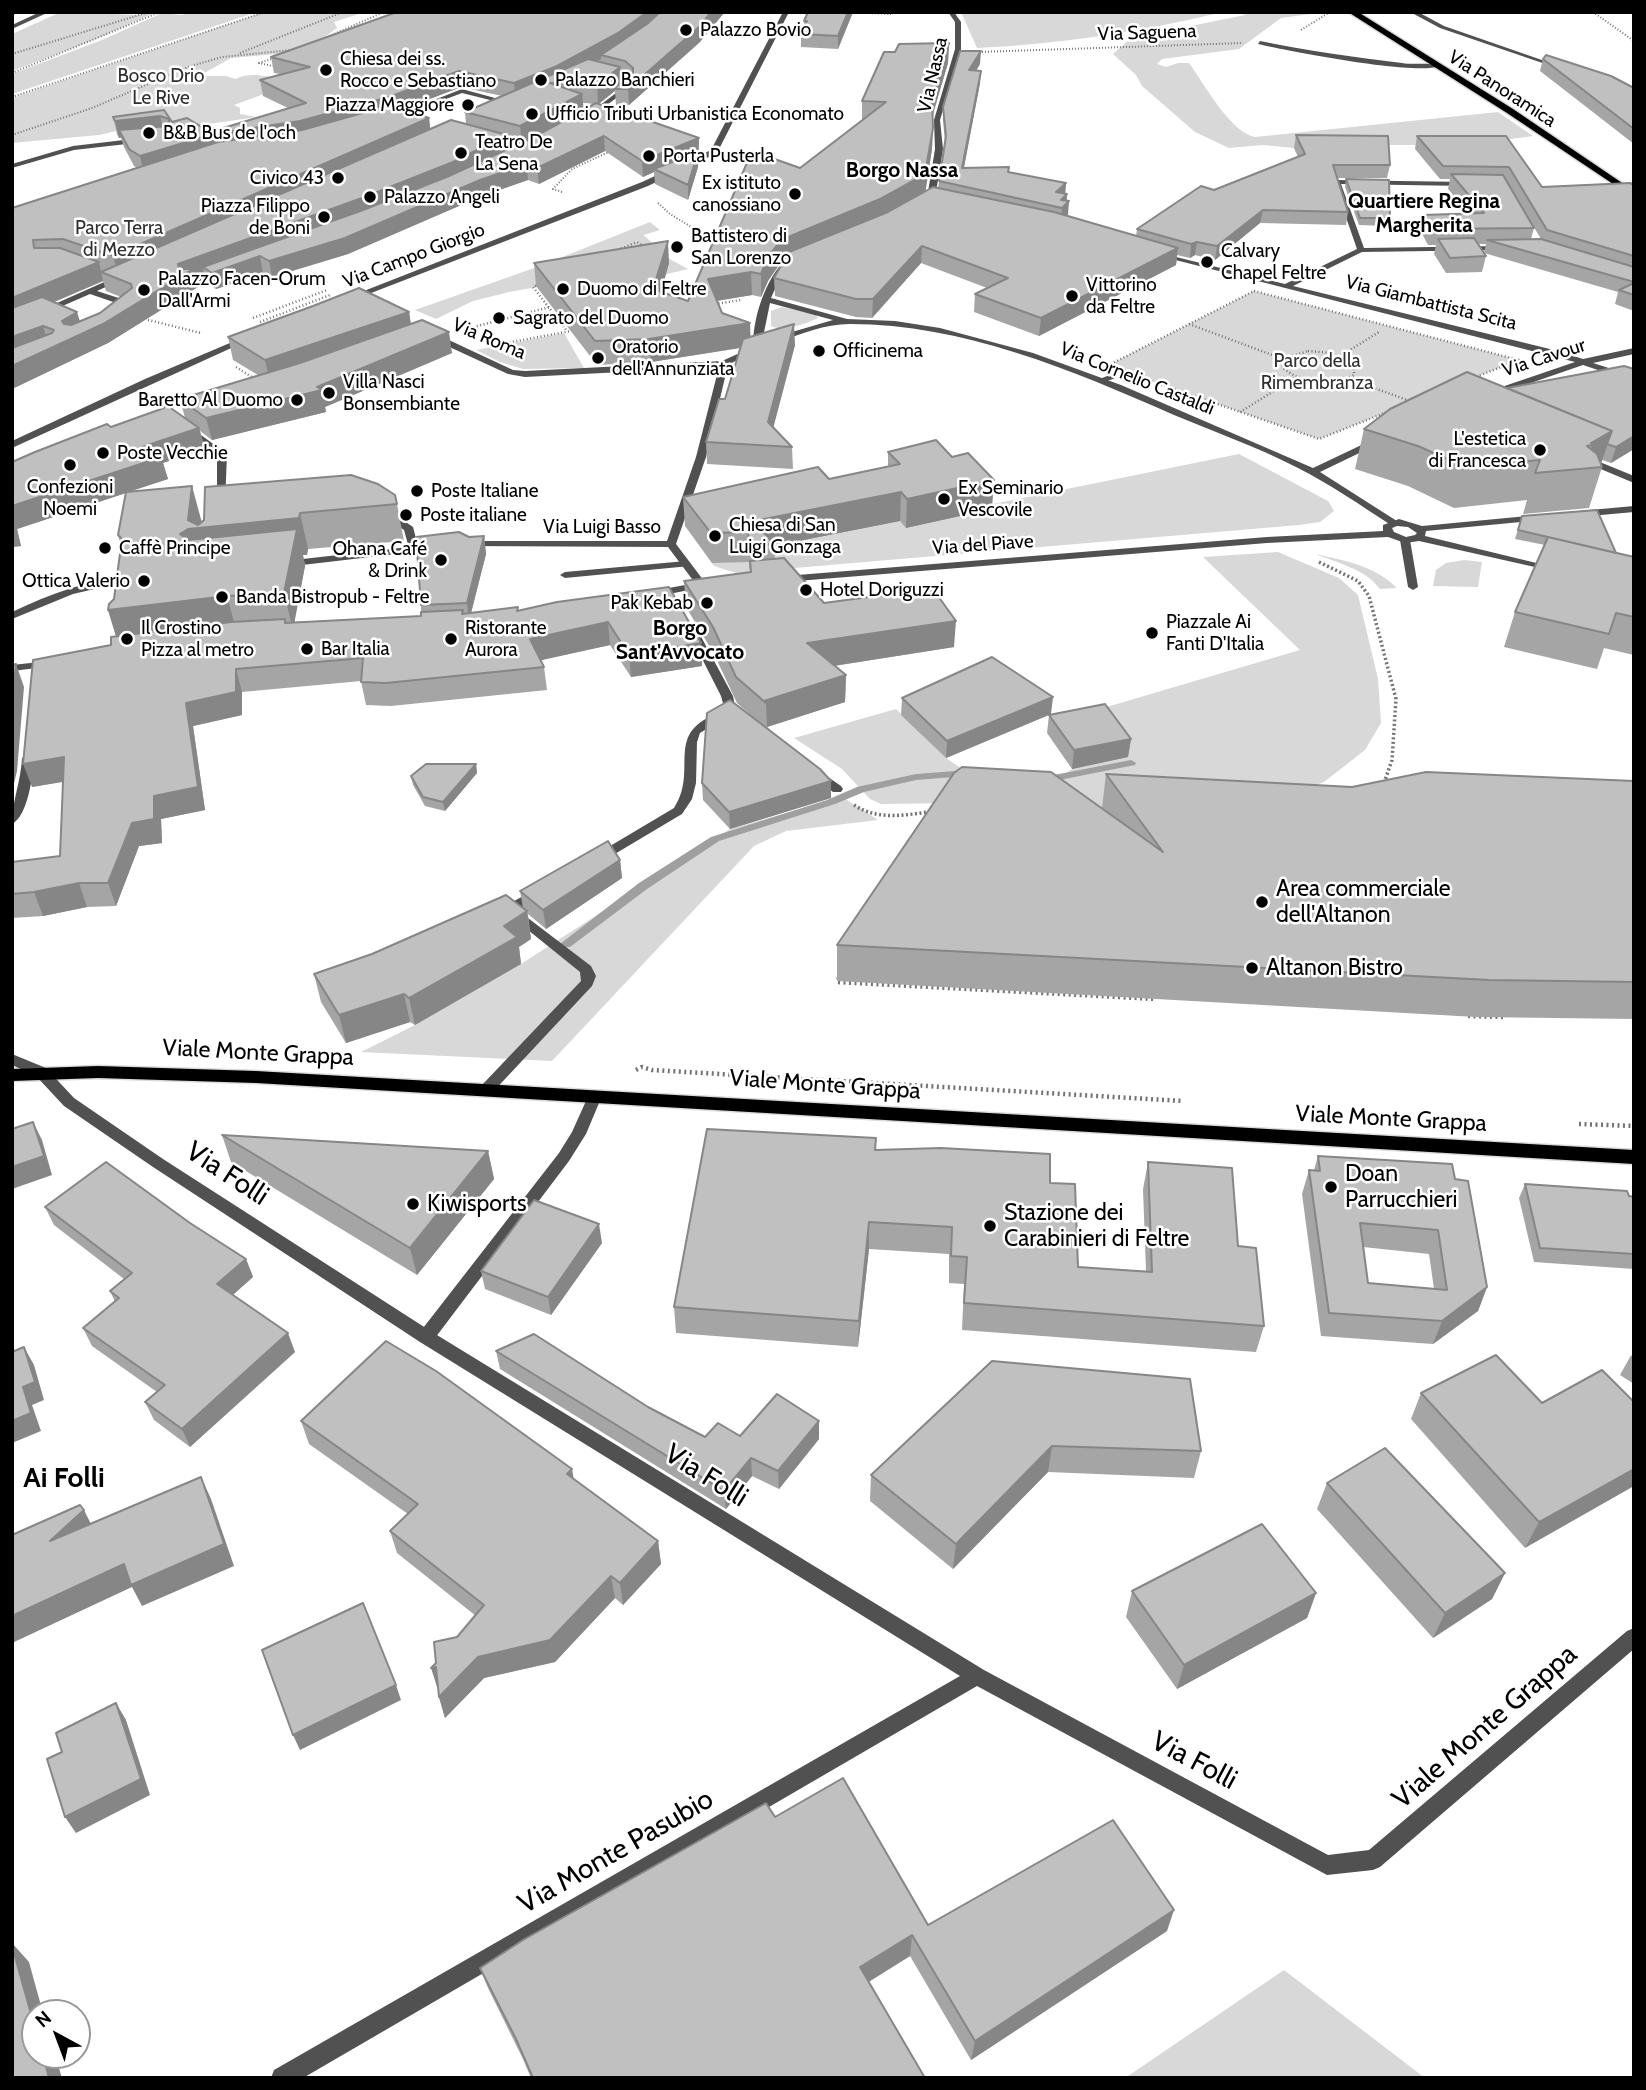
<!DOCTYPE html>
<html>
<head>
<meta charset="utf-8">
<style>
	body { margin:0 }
	#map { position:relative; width:1646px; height:2090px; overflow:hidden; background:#fff; font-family:Cabin,sans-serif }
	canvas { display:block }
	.frame { position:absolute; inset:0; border:14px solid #000; pointer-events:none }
	.north { position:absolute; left:21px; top:1999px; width:70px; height:70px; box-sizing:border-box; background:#fff; border:2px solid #999; border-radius:50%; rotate:319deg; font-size:19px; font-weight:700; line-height:28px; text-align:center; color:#000 }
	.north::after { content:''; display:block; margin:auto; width:24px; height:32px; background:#000; clip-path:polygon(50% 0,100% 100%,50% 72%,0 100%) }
</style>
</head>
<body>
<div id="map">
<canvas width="1646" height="2090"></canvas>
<div class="frame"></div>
<div class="north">N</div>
</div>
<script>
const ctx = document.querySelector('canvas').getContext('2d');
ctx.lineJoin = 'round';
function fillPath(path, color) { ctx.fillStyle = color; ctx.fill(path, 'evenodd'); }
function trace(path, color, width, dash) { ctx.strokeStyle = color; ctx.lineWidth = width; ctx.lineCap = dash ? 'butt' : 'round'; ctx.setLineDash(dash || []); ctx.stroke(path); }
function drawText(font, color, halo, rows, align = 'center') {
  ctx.font = font + ' Cabin,sans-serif'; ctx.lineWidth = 5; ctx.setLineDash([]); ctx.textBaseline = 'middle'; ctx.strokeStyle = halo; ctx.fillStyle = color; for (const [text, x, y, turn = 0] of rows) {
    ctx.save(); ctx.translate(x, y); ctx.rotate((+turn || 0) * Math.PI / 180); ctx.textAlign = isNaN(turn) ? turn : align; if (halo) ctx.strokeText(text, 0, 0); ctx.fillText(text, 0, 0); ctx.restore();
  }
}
fillPath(new Path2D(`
	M61,12L138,15L156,12L101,37L12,71V34Z
	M192,12H257L12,94V74L102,40L162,13L181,15Z
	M264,12H365L334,22L337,28L311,47L277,54L231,58L199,76H226L235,79C252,72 261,76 279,78L283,87L234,105L240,108V114L257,117L181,128L146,124L99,135L12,143V98Z
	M961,12L1219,13C1139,32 1059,44 977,48Z
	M1244,12H1326L1281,18L1239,49L1162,59L1157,64L1166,67L1178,63H1189C1204,84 1231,133 1255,137L1498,112L1533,136L1481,143L1428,145H1335L1294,148L1262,145L1229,148L1195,132L1142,86L1136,75L1113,54L1131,38L1245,15Z
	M650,222L660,230L643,235L654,244L648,247L688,269L663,275L655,266L509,292L473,301L436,319L415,310L540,266Z
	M1254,291L1519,360L1319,439L1107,366Z
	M782,307L815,314L818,318C805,324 784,332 771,326V311Z
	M564,333L584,368L523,369L500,362L476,350Z
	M1239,454L1328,501L1334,511L1320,522L1299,525L736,573L714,566L706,555L747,546L752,551L900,521L907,528L991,509L988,505Z
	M1278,552L1339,578L1358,595L1378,679L1381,723L1365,750L1324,782L1272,802L1094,810L960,803L881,804L870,799L842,769L794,738L896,709L946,758L981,782L1066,773L1072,769L1093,711L1300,650L1203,557Z
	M1315,554C1345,561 1374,565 1397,588L1380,589C1365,569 1338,563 1315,554Z
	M1464,560L1482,562L1478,587L1433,586L1436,570L1446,563Z
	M842,797L878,820L786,831L754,846L552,1061L361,1052L415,1025L521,964L730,829Z
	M1284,1970L1425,2078H1125Z`), '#d8d8d8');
fillPath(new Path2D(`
	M12,12H19L12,16Z
	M1131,760L1136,763L1135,765L1044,783L1039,780L1044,777Z
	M956,771L971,780L972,782L971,784H963L954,777L916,780L864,792L835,804L719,841L647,889L570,947H562L560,944L639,883L711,837L827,800L857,787L916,774Z`), '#9f9f9f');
const primary = new Path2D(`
	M1348,12H1358L1513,109L1634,191V198L1507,113Z
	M98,1066L256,1071L1634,1150V1164L256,1083L98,1078L12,1081V1069Z`);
trace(primary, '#dbdbdb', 3);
trace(new Path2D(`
	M845,12L891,14L883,12
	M1593,12L1634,41
	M1301,30L1330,12
	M318,41L384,12
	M979,52L1243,43
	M240,53L343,12
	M12,54L149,12
	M274,58L259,63L277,67
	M12,73L160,12
	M12,97L265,12
	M12,135L92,108L188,67L222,57L301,49
	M562,192L553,189L572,169L613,150
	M658,203L670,214L703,234`), '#737373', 2, [1, 2]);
trace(new Path2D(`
	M700,233L717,243
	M618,250L637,242L645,247
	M539,284L533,287L567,331
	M1254,291L1519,360L1319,439L1107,366Z
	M715,304L741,300
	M253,318L327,290
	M148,320L201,333
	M260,322L330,295
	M1189,324L1283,359
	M470,328L550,307
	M506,343L576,330
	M1308,351L1331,353L1354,365V375C1330,388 1304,385 1283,368V359Z
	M1342,355L1379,332
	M236,367L255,379
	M1349,379L1410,401
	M1240,412L1295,378`), '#737373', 2.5, [1, 2.5]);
trace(new Path2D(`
	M1319,562L1358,581L1369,596L1396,699L1392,760L1383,786
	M854,805C878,821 907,815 934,811`), '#737373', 3.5, [2, 2.5]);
trace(new Path2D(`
	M839,978L837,982L1156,999
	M1468,1016L1505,1017
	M636,1070L642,1067L652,1070L1183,1101
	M1579,1124L1634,1126`), '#737373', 4.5, [2, 3.5]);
fillPath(new Path2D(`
	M1260,41C1307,51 1354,57 1402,63C1413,65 1429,62 1439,66C1417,76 1288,51 1258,44Z
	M1125,369L1129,372L1128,374L1101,383L1097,380Z
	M383,512H391L413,527L419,550L418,552H410L404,530L383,516Z
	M1405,537L1410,540L1418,587L1413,590L1408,587L1400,540Z
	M686,561L691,564L690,566L565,578L560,575L565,572Z
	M693,628L698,631L733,696L735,706L746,716L744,718H736L724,707L721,696L688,631Z
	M722,712L728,715L726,717L700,733L697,742L696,783L692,799L682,814L603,861H595L593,858L595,855L674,808C700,769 661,732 722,712Z
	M818,770L841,786L843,789L841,792H833L814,777V771Z
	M539,887L545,891L544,894L520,909V912L591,966L596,976L592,986L491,1094L486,1095L479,1090L481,1086L581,981L580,972L507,913L509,904Z
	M595,1091L600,1092L602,1096L586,1134L569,1161L432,1342L426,1344L420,1342L418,1337L420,1332L559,1153L572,1132L590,1092Z`), '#515151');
fillPath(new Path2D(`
	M948,12H954L961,22V49L940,120L943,149L935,198L931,200L927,198L935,149L934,120L955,49V22Z
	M1410,12H1418L1444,26L1562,67L1557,68L1440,28Z
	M603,74L626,79L632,86L590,118H586V116L625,86L622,82L601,77Z
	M462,89L517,104L514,106L462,93L396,118L391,117Z
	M141,138L144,142L74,150L12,168V164L73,146Z
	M1333,180L1467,182L1471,184L1467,186L1341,184L1364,248L1502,246L1506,248L1502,250L1362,252L1293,286L1558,351L1583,359L1634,348V354L1593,363L1634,376V382L1583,365L1493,396H1487V392L1575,362L1156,255L1160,253L1285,284L1357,249Z
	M781,264L788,266L778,282L771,298L847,319L895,321L940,328L1033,353L1121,385L1313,468L1372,440H1378V444L1320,472L1400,523L1391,525C1360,505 1330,484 1296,467C1257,447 1215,432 1174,415C1072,370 963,324 850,324C824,324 802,334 778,342L774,339L775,337L833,320L770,303L761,347L728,365L706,457L676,544L707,585L706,587H698L668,547L462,546L461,544L466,541H667L696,457L719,367L525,377L508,374L430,338V334H436L513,370L525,371L722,361L753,347C753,319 763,287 781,264Z
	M223,271H226V275L188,287L184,285Z
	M120,275L124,277L123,279L97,291L134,303L135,305L131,310H125V306L90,294L12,328V323Z
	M184,427H190L227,454L225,504L217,502V455L184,431Z
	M1584,458H1590L1634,476V483L1584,462Z
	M435,544L439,545V549L285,567L280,564L285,561Z
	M129,575L134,578L133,580L73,594L12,619V612C50,594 88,580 129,575Z
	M28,754L34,758C33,775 28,816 12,824C12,801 21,781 22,758Z
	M12,1054L46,1068L74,1098L163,1159L432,1332L984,1670L1328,1855L1369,1850L1627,1631L1634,1628V1649L1380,1867L1373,1870L1327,1875L977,1686L303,2078H271L274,2070L960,1676L420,1342L153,1167L64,1106L36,1076L12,1065Z`), '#515151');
fillPath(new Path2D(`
	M40,12H49L12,29V25Z
	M783,12H789L717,153L648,186L353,300L346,298L642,182L711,150Z
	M244,337L251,339L12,448V441L145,379Z
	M1634,506V512L1579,517L1574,514L1579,511Z
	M1538,515L1543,518L1542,520L1426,531L1425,536L1557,568V572L1419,541L1405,543L1388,537L1267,543L785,582L780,579L785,576L1267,537L1383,531V525L1399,519L1422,526ZM1397,526L1408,527L1417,533L1415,535L1406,537L1394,532L1392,528Z
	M701,582L706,585L705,587L653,597L648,594L653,591Z
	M49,661L55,664L53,666L12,671V665Z`), '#515151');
fillPath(primary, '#000');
fillPath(new Path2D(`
	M808,12H853L838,49L801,47V34L804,27V21Z
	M700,42L629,105H616L615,91L599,104L622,112V119L699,138L698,167L688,200L655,184L654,172L643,177L605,151L539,184L528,180L482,196L348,254L272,277L263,273L216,289L207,284L204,275L195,278L198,287L108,343L12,389V208L137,168L134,166L124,147L121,138H119L117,134L113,117L164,110L172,122L210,132L288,108L263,96L260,80L280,74L274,73L271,57ZM621,75L627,77L621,82ZM461,87L502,96L465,112L466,124L430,129L429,118L403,109ZM583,103L595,104L584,110ZM508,142L518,144L509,148ZM103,281L106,291L121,297L100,313L80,322L54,302Z
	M949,43L948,63L933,115L932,149L925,191L938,188L945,143L943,120V107L980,64L976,70L980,83L964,168L1009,167V172L1066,183L1065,193L1067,194V201L1068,215L1067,216L1136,236L1137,229L1214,190L1298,157L1294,148L1296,135L1390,165L1387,178H1338L1348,212L1346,225L1260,223L1215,260L1195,255L1190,258L1177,255L1176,265L1039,336L974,312L975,294L987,288L921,263L872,318L856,317L775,296L774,278L785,260L781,262L768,281L761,297L752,295L717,301L722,313L750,337L795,345L773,427L792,447L793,469L707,464L706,442L725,399L741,348L651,362L597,365L536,286L534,263H669L661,292L688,301L800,168L862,121V101L895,52Z
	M1543,59L1634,88V144L1540,71Z
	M1417,136H1506L1542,187L1634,185V311L1615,304L1618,292L1484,253L1486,256L1482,272L1446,273L1434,254L1436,245H1428L1420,230L1423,215L1469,214L1448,189L1450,179H1440L1415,149ZM1512,190L1541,239H1531L1534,228ZM1478,244H1486L1484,253Z
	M1346,179L1390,218L1389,226L1359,225L1345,187Z
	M409,312L411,324L452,353L325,407L326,412L212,440L200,431L205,449L163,463L168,479L127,492L201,522L204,520L397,504L404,541L308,549L307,555H303L305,566L294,622L421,616V605L469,537L484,536L486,554L471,613L519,611L557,602L701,643L702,666L631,677L610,645L541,660L544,667L547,690L391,706L366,705L361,681L242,692V715L193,726L205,810L161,819L162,843L139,846L116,906L87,907L43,916L12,918V862L60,856L63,782L32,787L116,637L108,610L114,599L121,545L118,535L126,493L17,529L21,546L12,547V462L111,427L185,418L180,399L258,375L233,360L228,337Z
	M1499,385L1634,449L1611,463L1602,460L1601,464L1602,467L1589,508L1523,514L1527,500L1454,508L1408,486L1355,469L1364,429Z
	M888,452L992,509L906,528L900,521L774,546L775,559L824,603L954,647L834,666L846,675L845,702L767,727L831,798L730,829L703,800L702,783L756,720L737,703L714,654L686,607L684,581L750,572L749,562L712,563L685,526L683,497L829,479L888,467Z
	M1522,516L1616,553L1634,557V655L1604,648L1597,669L1504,647L1515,612L1545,545L1515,539Z
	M902,698L1051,714L1049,715L1131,739L1128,757L1072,769L1047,733L1049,715L946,758L901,715Z
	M476,764L477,773L445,811L425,806L413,785L411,776Z
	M1106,774L1352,787L1634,781V1019L1476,1017L837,981V945L1102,808Z
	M620,860L622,878L546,929L528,914L531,939L519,947L521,964L415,1025L410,1022L346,1043L321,1002L314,974L372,954L523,908L520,891Z
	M222,1135L488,1151L494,1179L417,1275L231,1162Z
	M876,1138L875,1150L1050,1183L1078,1267L1146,1271L1143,1189L1148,1162L1238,1246L1264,1326L1256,1352L962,1330L964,1284L949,1283V1254L869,1249L858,1347L676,1333L674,1307Z
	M1318,1156L1455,1179L1487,1287L1478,1311L1433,1344L1321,1336L1302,1194L1309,1170H1314ZM1363,1247L1429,1254L1434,1289L1368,1283Z
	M1525,1184L1634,1197V1269L1534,1262L1519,1198Z
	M45,1207L190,1223L246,1259L253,1277L232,1295L295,1352L190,1447L154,1420L145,1402L157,1392L92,1346L83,1328L115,1302L110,1291L124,1279L54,1225Z
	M602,1243L551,1315L485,1289L481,1271Z
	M496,1351L648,1407L705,1437L740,1436L819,1439L779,1489L752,1476L726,1509L500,1369Z
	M1634,1353V1384L1620,1375L1630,1357Z
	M992,1361L1201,1451L1194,1478L1048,1472L953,1569L870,1501L871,1475Z
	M1421,1393L1542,1403L1634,1402L1525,1548L1411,1419Z
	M301,1421L574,1479L658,1541L661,1564L623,1605L615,1598L555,1662L484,1678L445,1718L439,1697L457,1637L476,1616L397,1553L390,1531L408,1514L309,1444Z
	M1327,1483L1505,1573L1492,1599L1433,1638L1317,1509Z
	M1132,1591L1316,1593L1307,1618L1177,1689L1126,1617Z
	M775,1817L928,1925L1167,1931L971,2060L910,1956L868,1982L925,2078H531L523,2059L488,1988L480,1968Z`), '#a5a5a5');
fillPath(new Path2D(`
	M647,12H663L645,30L601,55V59L559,82L550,83L516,99L514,83Z
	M711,12H725L700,42L629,105L628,89Z
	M848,12H853L838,49V36Z
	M949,43L948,63L931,119L932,99Z
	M981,51L980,64L969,83V70Z
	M620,67L621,86L614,89L615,91L598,104L597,85Z
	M459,71L461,87L391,114L144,173L140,156L213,134Z
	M981,71L980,83L961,182L962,168Z
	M582,94L584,113L522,146L520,126Z
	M622,112L623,127L613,118Z
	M160,116L164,132L119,130L121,137L119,138L115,121Z
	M429,118L431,135L118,274L113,256Z
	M933,128L932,149L925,195L880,221L781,262L768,281L761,297V274L767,258L781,240Z
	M507,135L509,152L455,180L203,267L204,275L195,278L198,287L108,343L12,389V366L179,269L178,264Z
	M604,136L605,151L539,184L537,168Z
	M699,138L698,167L688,200V185L654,169V172L643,177L642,161Z
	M527,164L528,180L482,196L348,254L272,277L269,261L480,180Z
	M1066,183L1065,196L1067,194L1066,204L1069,201L1068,215L1061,222L1062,208L1056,192Z
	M1263,210L1260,223L1215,260L1217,246Z
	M668,241L669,263L655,312L653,289Z
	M1197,242L1195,255L1190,258L1191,244Z
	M922,246L921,263L872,318L873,299Z
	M1178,248L1176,265L1039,336L1041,318Z
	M260,256L263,273L216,289L212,273Z
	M99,262L103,281L12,320V298Z
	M751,272L752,295L709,302L708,279Z
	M77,312L83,331L67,340L62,321Z
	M409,312L412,334L270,383L265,360Z
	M750,323L751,346L651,362L649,339Z
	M794,324L795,345L769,444L768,422Z
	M43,326L49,346L12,359V337Z
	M449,332L452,353L325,407L326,412L212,440L206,418L317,387Z
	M199,428L205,449L163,463L168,479L17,529L21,546L12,547V506L142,447Z
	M1612,431L1600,467L1585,469L1592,445L1591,443Z
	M1634,436V449L1611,463L1616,447Z
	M994,480L992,509L906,528L907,499Z
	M192,486L202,523L300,513L308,549L307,555H303L305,566L293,630L284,593L198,566L180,534L188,520Z
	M901,492L900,521L774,546V544L754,521Z
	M484,536L486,554L469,621L467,603Z
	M227,596L237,633L120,648L108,610Z
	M956,621L954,647L807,670V643Z
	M608,622L610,645L533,662L530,639Z
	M701,643L702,666L631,677L629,655Z
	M16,664L24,687L17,771L12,792V704Z
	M236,669L242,692V715L193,726L205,810L161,819L162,843L139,846L116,906L108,883L132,823L154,796L186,703Z
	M846,675L845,702L767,727L766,703L764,701Z
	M1053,697L1051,714L946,758L947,741Z
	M1131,739L1128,757L1072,769L1074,750Z
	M64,757L72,780L32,787L23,764Z
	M476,764L477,773L445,811L443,802Z
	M831,781V798L730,829L729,812Z
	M620,860L622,878L546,929L543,910Z
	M79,883L87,907L43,916L34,892Z
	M527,911L531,939L519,947L521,964L415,1025L409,998L504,926Z
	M404,994L410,1022L346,1043L339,1015Z
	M33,1122L42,1140L52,1175L12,1189V1167Z
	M488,1151L494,1179L417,1275L410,1248Z
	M869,1222V1249L858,1347L859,1321Z
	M599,1224L602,1243L551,1315L548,1297Z
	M246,1259L253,1277L224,1303L217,1284Z
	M1487,1287L1478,1311L1433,1344L1442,1321Z
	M288,1333L295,1352L190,1447L182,1429Z
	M24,1347L34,1365L44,1400L32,1405L41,1431L12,1443V1421L23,1387Z
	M819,1421V1439L779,1489L778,1471Z
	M1052,1446L1048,1472L953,1569L956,1544Z
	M751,1458L752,1476L726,1509L724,1491Z
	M572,1469L576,1492L567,1474Z
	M1634,1469V1486L1525,1548L1539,1522Z
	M201,1477L211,1499L234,1566L142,1606L132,1587L12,1643V1616Z
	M84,1510L95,1532L50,1541Z
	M658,1541L661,1564L623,1605L620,1583Z
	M1505,1573L1492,1599L1433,1638L1445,1613Z
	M611,1576L615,1598L555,1662L484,1678L445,1718L439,1697L478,1657Z
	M1316,1593L1307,1618L1177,1689L1184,1665Z
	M436,1667L438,1690L431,1668Z
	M396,1685L401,1700L300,1750L293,1735Z
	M116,1703L126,1720L150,1795L76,1833L65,1817Z
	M1174,1910L1167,1931L971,2060L975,2041Z
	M912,1935L910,1956L859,1988L860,1967Z
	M12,1943L29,1962L43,2013H35V2028L12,1946Z
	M43,2055H55L62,2078H49Z`), '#868686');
const building = new Path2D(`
	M397,12H647L618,33L557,66L514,83L459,71L389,97L300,121L213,134L140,156L129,149L119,130L169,126V119L160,116L115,121L113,117L164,110L172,122L187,118L210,132L306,103L260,80L310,67L271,57Z
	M660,12H711L699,27L628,89H614L633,72V68L625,61L601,55L647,24Z
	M808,12H848L838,36L801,34L807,21H804Z
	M949,43L932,99L933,128L925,174L880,199L781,240L767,258L761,274L751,272L708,279L722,313L750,323L649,339L595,341L534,263L668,241L653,289L688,301L752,151L800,168L886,102L862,101L884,52H895L899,44Z
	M960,51H981L969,70L981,71L962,168L1009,167L1008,172L1066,183L1056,192L1067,194L1061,200L1069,201L1062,208L939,181L946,136L943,107Z
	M1546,55L1611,76L1634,88V129L1543,59Z
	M588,59L620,67L597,85L550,83L582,94L520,126L465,112Z
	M596,103L622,112L613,118L650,121L699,138L642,161L604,136L537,168L527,164L480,180L345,238L269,261L260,256L212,273L203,267L363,210L449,176L534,137Z
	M391,105L429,118L113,256L63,239L33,240L34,248H60L99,262L12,298V208L218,142L302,130Z
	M451,120L507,135L453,162L362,198L178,264L179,269H193L103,324L12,366V348L52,333L54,330L43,326L12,337V308L42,297L77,312L62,321L64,324L71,325L100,313L132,288L131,284L101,272Z
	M1296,135L1388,136L1390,165H1333L1348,212L1263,210L1217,246L1197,242L1191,244L1137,229L1201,186L1214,190L1305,154Z
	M1417,136H1506L1542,187L1630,183L1634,185V256L1547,230L1509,167L1443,166Z
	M698,152L688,185L654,169Z
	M1451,174L1503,175L1534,228L1432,229L1423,215L1484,213Z
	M1346,179L1389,180L1390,218H1360Z
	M933,187L1054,212L1178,248L1041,318L975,294L1008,278L922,246L873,299H856L774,278L789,252L888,212Z
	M1474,238L1486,256L1450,258L1438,239Z
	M1541,239L1634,267V282L1487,240Z
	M1634,283V295L1619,290Z
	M359,288L409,312L265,360L228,337L313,306Z
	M422,320L449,332L317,387L322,390L206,418L180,399L300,363Z
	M794,324L768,422L792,447L706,442L719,399H725L743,339Z
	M1624,366L1634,369V436L1616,447L1607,444L1612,431L1507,388Z
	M1467,372L1612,431L1591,443L1592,445L1587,446L1597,454L1602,467L1535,473L1540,460L1465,467L1418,446L1364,429L1390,409Z
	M165,404L199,428L142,447L162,457L12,506V462L35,452L107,424L111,427L164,408Z
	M936,440L952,457L968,453L994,480L907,499L901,492L754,521L774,544L749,546L748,532L711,533L683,497L818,467L829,479L900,464L888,452Z
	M351,475L378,484L395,495L397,504L300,513L299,518L188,529L180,534L188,540L297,529L284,593L227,596L108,610L109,604L114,599L121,546L125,542L118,535L126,492L192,486L188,520L198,525L204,520L205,487Z
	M1597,510L1616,553L1518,530L1522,516Z
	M459,532L469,537L484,536L467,603L421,605L416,537Z
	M1548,537L1634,557V617L1616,613L1609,634L1515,612Z
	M784,558L824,603L906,592L909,594L933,589L956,621L807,643L846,675L764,701L766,703L736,677L713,627L684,581L751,572L750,561Z
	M669,587L701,643L629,655L608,622L530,639L544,667L386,683L361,682L363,658L236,669V692L186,703L198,787L154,796V819L132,823L108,883H79L34,892L12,894V862L60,856L64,757L23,764L33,660L111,645V637L231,622L285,619V623L421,616V612L463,610L462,614L518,607L517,611L557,602Z
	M992,657L1053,697L947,741L902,698Z
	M16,664L12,704V665Z
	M730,700L820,769L831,781L729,812L702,783L707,713Z
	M1105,704L1131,739L1074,750L1049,715Z
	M426,764H476L443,802L423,797L411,776Z
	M962,767L1051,772L1163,852L1106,774L1352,787L1426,772L1634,781V982L1489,980L837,945L954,773Z
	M608,841L620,860L543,910L520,891Z
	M506,895L527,911L504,926L517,937L409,998L404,994L339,1015L314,974L372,954Z
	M33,1122L44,1156L12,1167V1129Z
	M707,1129L876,1138L875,1150L941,1148L1050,1154V1183L1075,1184L1078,1267L1152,1272L1148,1162L1232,1168L1238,1246L1256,1248L1264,1326L964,1303L967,1257L951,1256L952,1227L869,1222L859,1321L674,1307Z
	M222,1135L488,1151L410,1248Z
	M1318,1156L1452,1164L1455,1179L1468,1181L1487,1287L1442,1321L1329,1313L1309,1170L1320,1171ZM1360,1223L1438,1230L1447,1290L1368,1283Z
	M106,1162L190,1223L246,1259L217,1284L288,1333L182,1429L145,1402L165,1385L83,1328L119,1298L110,1291L132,1273L45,1207Z
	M1525,1184L1627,1191L1629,1196L1634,1197V1254L1540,1248Z
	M534,1200L599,1224L548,1297L481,1271Z
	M534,1334L648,1407L705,1437L718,1423L740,1436L777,1394L819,1421L778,1471L751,1458L724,1491L496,1351Z
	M386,1341L436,1371L572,1469L567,1474L658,1541L620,1583L611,1576L550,1640L478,1657L439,1697L436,1667L431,1668L436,1663L434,1642L457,1637L484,1605L390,1531L418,1504L301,1421Z
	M24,1347L35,1382L23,1387L31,1413L12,1421V1352Z
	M1496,1355L1542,1403L1602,1370L1634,1402V1469L1539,1522L1421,1393Z
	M992,1361L1190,1379L1201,1451L1052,1446L956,1544L871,1475Z
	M1385,1448L1505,1573L1445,1613L1327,1483Z
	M201,1477L224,1544L131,1585L124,1564L12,1616V1535L80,1505L84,1510L50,1541Z
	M1262,1524L1316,1593L1184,1665L1132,1591Z
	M363,1603L396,1685L293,1735L262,1650Z
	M116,1703L141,1779L65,1817L47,1759L62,1752L56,1733Z
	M843,1778L928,1925L1113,1820L1174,1910L975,2041L912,1935L860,1967L925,2078H533L516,2039L480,1968L523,1940L766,1803L775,1817Z
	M12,1946L35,2028V2055H43L49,2078H12Z`);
fillPath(building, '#c0c0c0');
trace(building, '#868686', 2);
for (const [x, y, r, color] of [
	[686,30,7,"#000"],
	[326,70,7,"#000"],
	[541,80,7,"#000"],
	[468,105,7,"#000"],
	[532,114,7,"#000"],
	[149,133,7,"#000"],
	[461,153,7,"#000"],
	[649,156,7,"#000"],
	[338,178,7,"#000"],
	[795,194,7,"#000"],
	[370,197,7,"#000"],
	[324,217,7,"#000"],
	[677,247,7,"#000"],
	[1207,262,7,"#000"],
	[563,289,7,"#000"],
	[144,290,7,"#000"],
	[1072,296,7,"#000"],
	[499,318,7,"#000"],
	[819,351,7,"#000"],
	[598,358,7,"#000"],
	[329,393,7,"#000"],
	[297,400,7,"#000"],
	[1540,450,7,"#000"],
	[103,453,7,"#000"],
	[70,465,7,"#000"],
	[417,491,7,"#000"],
	[944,499,7,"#000"],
	[406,515,7,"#000"],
	[715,536,7,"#000"],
	[105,548,7,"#000"],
	[441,560,7,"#000"],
	[144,581,7,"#000"],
	[806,590,7,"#000"],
	[222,597,7,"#000"],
	[707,603,7,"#000"],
	[1152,633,7,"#000"],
	[127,639,7,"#000"],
	[451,639,7,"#000"],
	[307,649,7,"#000"],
	[1262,902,7,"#000"],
	[1252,968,7,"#000"],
	[1331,1187,7,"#000"],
	[413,1204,7,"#000"],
	[990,1226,7,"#000"]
]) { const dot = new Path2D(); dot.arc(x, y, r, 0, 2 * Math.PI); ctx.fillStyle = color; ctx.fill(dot); trace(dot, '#fff', 2.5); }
drawText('19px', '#000', '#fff', [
	["Palazzo Bovio",700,30],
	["Chiesa dei ss.",340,59],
	["Rocco e Sebastiano",340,81],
	["Palazzo Banchieri",555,80],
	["Piazza Maggiore",454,105,"right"],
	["Ufficio Tributi Urbanistica Economato",546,114],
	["B&B Bus de l'och",163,133],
	["Teatro De",475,142],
	["La Sena",475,164],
	["Porta Pusterla",663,156],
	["Civico 43",324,178,"right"],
	["Ex istituto",781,183,"right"],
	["canossiano",781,205,"right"],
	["Palazzo Angeli",384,197],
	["Piazza Filippo",310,206,"right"],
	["de Boni",310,228,"right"],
	["Battistero di",691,236],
	["San Lorenzo",691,258],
	["Calvary",1221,251],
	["Chapel Feltre",1221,273],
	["Palazzo Facen-Orum",158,279],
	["Dall'Armi",158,301],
	["Vittorino",1086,285],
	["da Feltre",1086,307],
	["Duomo di Feltre",577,289],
	["Sagrato del Duomo",513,318],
	["Oratorio",612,347],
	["dell'Annunziata",612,369],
	["Officinema",833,351],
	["Villa Nasci",343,382],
	["Bonsembiante",343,404],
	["Baretto Al Duomo",283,400,"right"],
	["L'estetica",1526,439,"right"],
	["di Francesca",1526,461,"right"],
	["Poste Vecchie",117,453],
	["Confezioni",70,487,"center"],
	["Noemi",70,509,"center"],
	["Ex Seminario",958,488],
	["Vescovile",958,510],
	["Poste Italiane",431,491],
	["Poste italiane",420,515],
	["Chiesa di San",729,525],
	["Luigi Gonzaga",729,547],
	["Caffè Principe",119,548],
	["Ohana Café",427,549,"right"],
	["& Drink",427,571,"right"],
	["Ottica Valerio",130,581,"right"],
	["Hotel Doriguzzi",820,590],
	["Banda Bistropub - Feltre",236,597],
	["Pak Kebab",693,603,"right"],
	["Piazzale Ai",1166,622],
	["Fanti D'Italia",1166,644],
	["Il Crostino",141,628],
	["Pizza al metro",141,650],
	["Ristorante",465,628],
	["Aurora",465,650],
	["Bar Italia",321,649]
], 'left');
drawText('19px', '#000', '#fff', [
	["Via Saguena",1147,33,-2],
	["Via Nassa",933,75,-77],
	["Via Panoramica",1502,89,33],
	["Via Campo Giorgio",414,256,-21],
	["Via Giambattista Scita",1431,303,14],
	["Via Roma",489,339,23],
	["Via Cavour",1544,358,-18],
	["Via Cornelio Castaldi",1137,379,22],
	["Via Luigi Basso",602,527],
	["Via del Piave",983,545,-4]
]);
drawText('19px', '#2f2f2f', '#fff', [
	["Bosco Drio",161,76],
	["Le Rive",161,98],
	["Parco Terra",119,228],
	["di Mezzo",119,250],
	["Parco della",1317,361],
	["Rimembranza",1317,383]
]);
drawText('bold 21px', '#000', '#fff', [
	["Borgo Nassa",902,171],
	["Quartiere Regina",1424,202],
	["Margherita",1424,226],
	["Borgo",680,629],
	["Sant'Avvocato",680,653]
]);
drawText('23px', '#000', '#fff', [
	["Area commerciale",1276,889],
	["dell'Altanon",1276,915],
	["Altanon Bistro",1266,968],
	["Doan",1345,1174],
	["Parrucchieri",1345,1200],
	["Kiwisports",427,1204],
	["Stazione dei",1004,1213],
	["Carabinieri di Feltre",1004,1239]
], 'left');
drawText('23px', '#000', '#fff', [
	["Viale Monte Grappa",258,1053,3],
	["Viale Monte Grappa",825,1085,4],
	["Viale Monte Grappa",1391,1119,3]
]);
drawText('28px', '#000', '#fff', [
	["Via Folli",227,1174,33],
	["Via Folli",706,1476,32],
	["Viale Monte Grappa",1485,1727,-41],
	["Via Folli",1194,1761,28],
	["Via Monte Pasubio",616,1852,-30]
]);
drawText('bold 28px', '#000', '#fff', [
	["Ai Folli",64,1479]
]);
</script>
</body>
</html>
